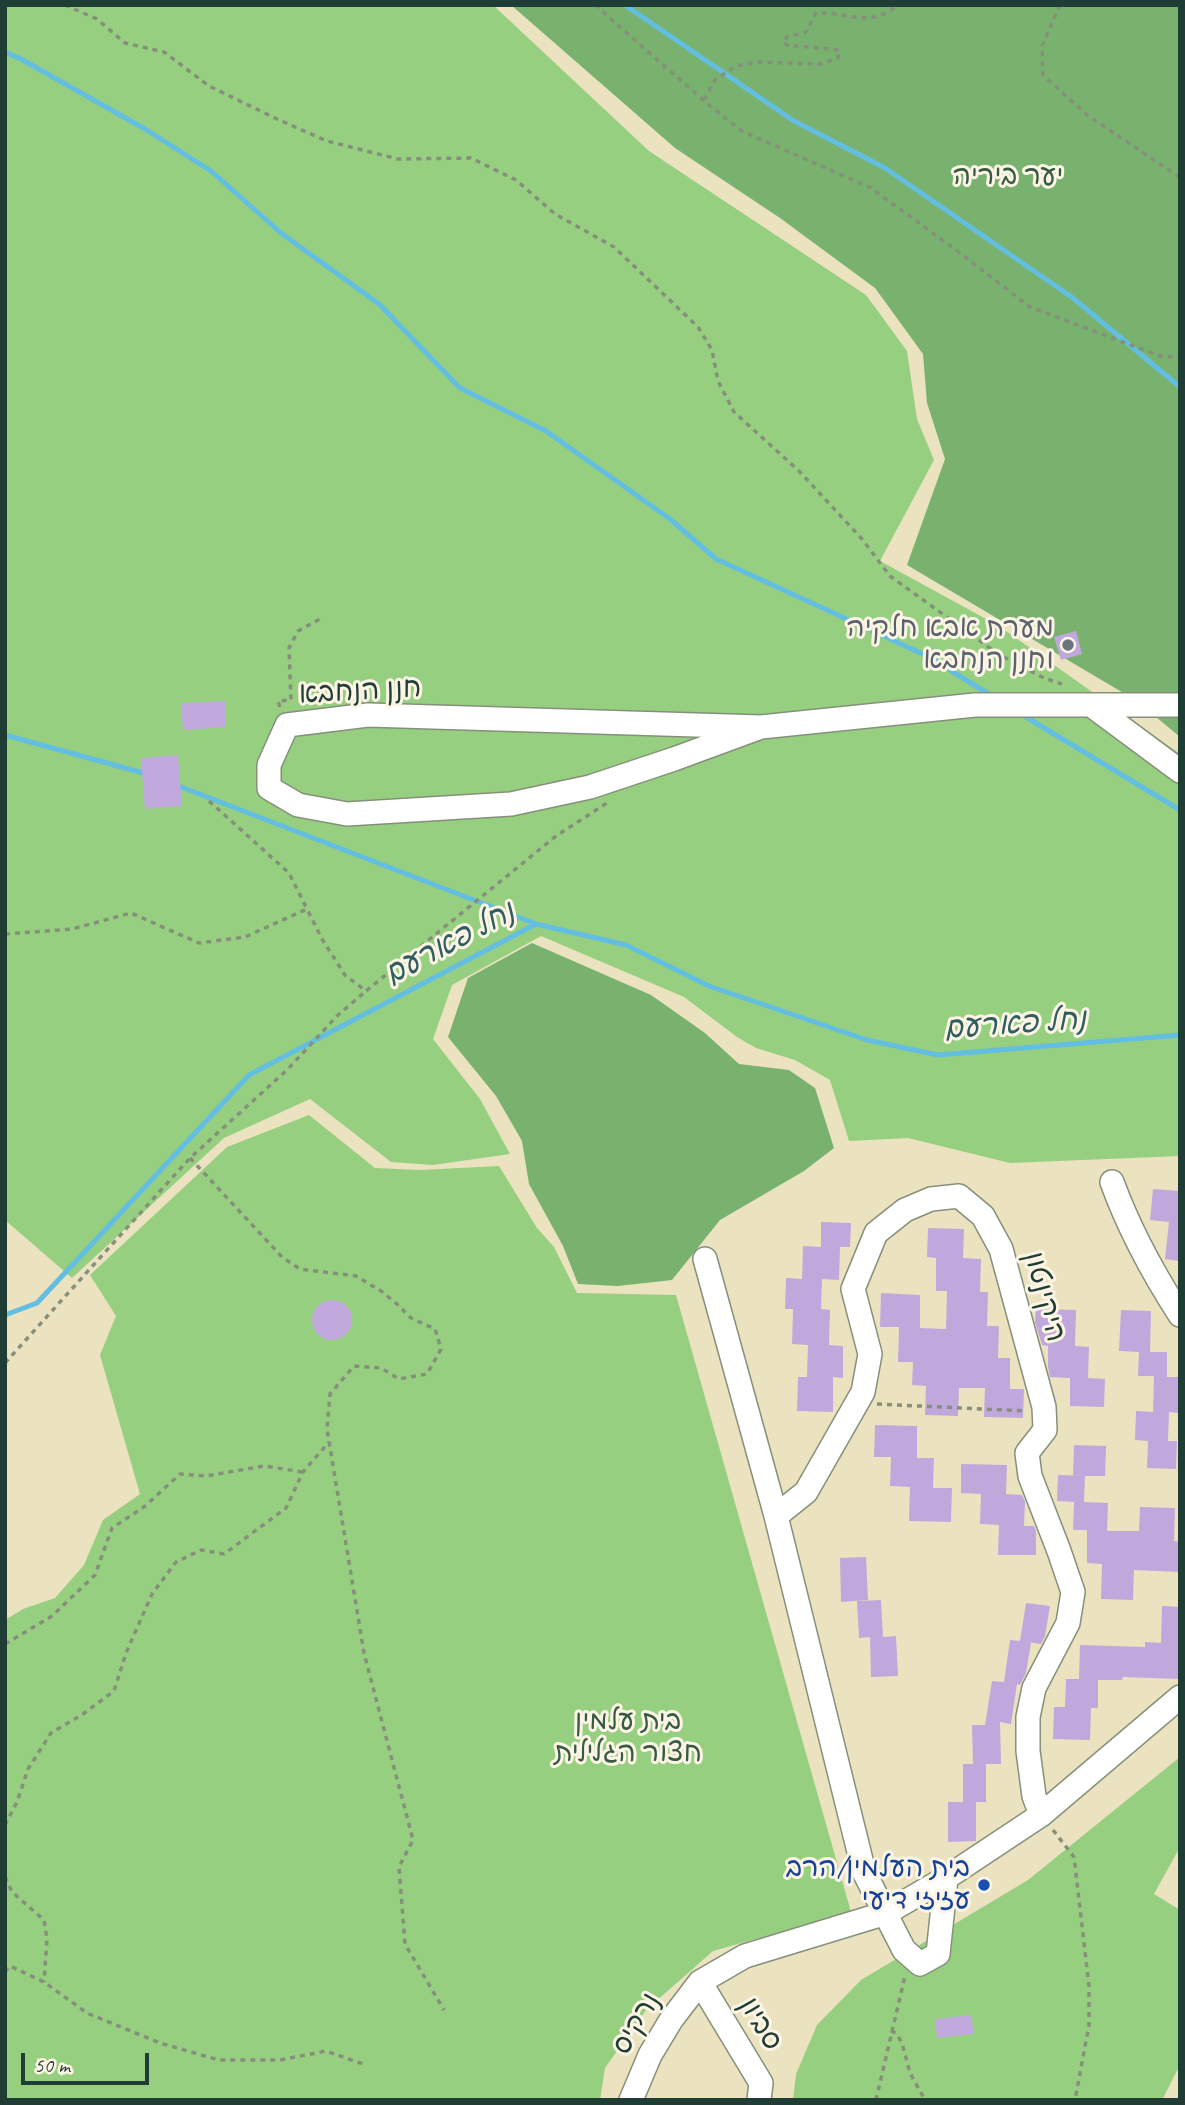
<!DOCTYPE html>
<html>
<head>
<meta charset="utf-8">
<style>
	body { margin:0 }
	#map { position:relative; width:1185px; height:2105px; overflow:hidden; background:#ebe2c0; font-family:Caveat,sans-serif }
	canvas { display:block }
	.frame { position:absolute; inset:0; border:7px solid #1f3d34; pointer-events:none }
	.scale { position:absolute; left:21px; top:2053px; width:128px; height:32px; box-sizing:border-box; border:4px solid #1f3d34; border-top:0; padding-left:9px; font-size:21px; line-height:24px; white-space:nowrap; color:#1f3d34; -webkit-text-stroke:5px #fcf5e5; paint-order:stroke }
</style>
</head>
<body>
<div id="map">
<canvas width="1185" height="2105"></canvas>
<div class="frame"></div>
<div class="scale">50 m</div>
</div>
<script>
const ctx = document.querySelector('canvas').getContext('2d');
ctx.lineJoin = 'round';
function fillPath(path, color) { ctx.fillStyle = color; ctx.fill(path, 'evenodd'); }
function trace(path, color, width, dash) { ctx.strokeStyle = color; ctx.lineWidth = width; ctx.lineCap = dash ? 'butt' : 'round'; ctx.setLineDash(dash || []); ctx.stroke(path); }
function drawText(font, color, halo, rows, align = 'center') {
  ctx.font = font + ' Caveat,"Playpen Sans Hebrew",sans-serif'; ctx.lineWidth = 6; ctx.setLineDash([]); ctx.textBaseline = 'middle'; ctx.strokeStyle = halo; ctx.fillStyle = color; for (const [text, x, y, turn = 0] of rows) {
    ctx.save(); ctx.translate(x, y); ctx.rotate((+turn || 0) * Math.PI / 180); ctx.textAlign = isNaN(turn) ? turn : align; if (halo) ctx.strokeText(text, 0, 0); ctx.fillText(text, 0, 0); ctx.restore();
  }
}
fillPath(new Path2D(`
	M5,5H493L649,151L866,295L907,351L917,419L934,460L880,561L999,626L1180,754V1156L1010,1163L908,1138L849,1141L830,1080L795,1060L756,1048L737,1037L684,997L541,936L452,985L433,1039L480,1099L510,1154L433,1165L391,1162L310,1099L224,1138L72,1278L5,1220Z
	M309,1115L375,1168L420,1170L499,1166L537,1228L554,1247L577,1293L676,1295L851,1912L713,1951L646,2010L605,2068L600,2100H5V1620L23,1609L55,1598L84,1565L103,1520L140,1494L100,1355L116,1316L90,1275L227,1147Z
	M1180,1757V1847L1154,1894L1180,1910V2065L1162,2100H793L796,2074L817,2025L861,1980L1028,1880Z`), '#97cf81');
fillPath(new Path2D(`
	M511,5H1180V737L1137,701L907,565L945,459L927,403L923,354L875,288L780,218L675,148Z
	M532,943L651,995L705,1033L739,1064L789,1070L815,1088L834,1148L804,1171L720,1220L672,1280L618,1286L578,1284L563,1246L529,1184L522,1141L496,1096L448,1037L468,978Z`), '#79b26f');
trace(new Path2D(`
	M625,5L794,121L885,168L1073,298L1180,387
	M5,52L21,59L145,129L211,171L281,233L379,304L460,388L546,431L670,519L716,559L927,656L992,696
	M1021,714L1180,810
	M5,735L147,774
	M176,785L536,924
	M5,1315L37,1303L249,1075L536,924L626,945L709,986L867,1040L938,1055L1180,1035`), '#63bee1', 5);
fillPath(new Path2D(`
	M1076,631L1082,654L1061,660L1054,637Z
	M225,701L226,727L183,730L181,703Z
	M178,755L182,806L145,809L141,758Z
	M1153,1189L1180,1191V1261L1165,1259L1169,1222L1150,1220Z
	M821,1222L851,1223L850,1247H840L839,1280L822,1279L821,1309L830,1310L829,1345L843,1346V1378L833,1377V1412L797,1411L798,1377H807L808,1345L792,1344L793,1309H785L786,1278L802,1279L803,1246L821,1247Z
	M928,1228L964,1229L963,1258L981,1259L980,1292H988L987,1326H999L998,1358H1010V1389H1024L1023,1418L984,1417L985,1388H959L958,1416L925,1415L926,1386L912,1385L913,1362H898L899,1327H880L881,1293L920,1295V1328L946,1329L947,1291H936V1258L927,1257Z
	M312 1320a20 20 0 1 1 40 0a20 20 0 1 1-40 0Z
	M1036,1309L1076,1310L1075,1346L1089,1347L1088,1378L1105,1379L1104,1407L1070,1406V1378L1050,1377L1048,1367V1346L1042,1345L1035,1322Z
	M1121,1310L1151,1311L1150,1352H1167V1377H1180V1413L1169,1412L1168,1441H1177L1176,1469L1147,1468L1148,1441L1135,1440L1136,1411L1153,1412L1154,1376H1138L1139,1352L1119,1351Z
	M875,1425L917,1426V1458H934L933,1488H952L951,1522L909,1521L910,1487L890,1486L891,1457H874Z
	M1074,1445L1106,1446L1105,1476H1073Z
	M961,1464L1007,1465L1006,1494L1022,1495L1025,1501L1024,1526H1034L1036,1531V1555H998L999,1525L980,1524L981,1494L961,1493Z
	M1058,1475L1085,1476L1084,1502L1108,1503L1107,1531H1139L1140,1507L1175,1508L1174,1541L1180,1542V1572L1134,1570L1133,1600L1101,1599L1102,1564L1087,1563V1530H1073L1074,1502L1057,1501Z
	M866,1557L868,1600L841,1602L840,1558Z
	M881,1600L883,1637L896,1636L898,1676L871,1677L870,1637L859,1638L857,1601Z
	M1026,1603L1050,1606L1045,1636L1041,1644L1027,1642L1031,1643L1026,1673L1020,1685L1017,1684L1011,1724L1000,1722L1001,1764H986V1802H966H976V1841L948,1842V1802H963V1764H973L972,1725H985L992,1681L1004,1682L1010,1640L1020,1641Z
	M1162,1606L1180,1607V1679L1123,1677L1122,1680H1098V1708H1091L1090,1740L1053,1739L1054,1707H1065L1066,1679H1079L1080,1645L1145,1647V1642L1161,1643Z
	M971,2015L974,2034L937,2038L935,2019Z`), '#c1a8dc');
const minor = new Path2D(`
	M1091,705L1180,771
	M761,727L674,759L590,787L511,804L347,814L298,805L269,788V765L287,725L368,715L761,727L975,705H1180
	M1112,1182C1129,1229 1153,1273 1180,1315
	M705,1259L776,1516L864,1872L904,1950L920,1964L938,1954L946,1878
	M776,1516L806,1492L863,1392L870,1354L853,1289L876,1233L905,1210L931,1199L959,1196L983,1216L1001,1249L1044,1407L1045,1430L1027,1453L1030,1476L1059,1551L1073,1592L1068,1623L1034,1688L1028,1717V1751L1034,1796L1041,1815
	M700,1982L761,2083L759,2100
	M631,2100L650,2055L671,2020L700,1982L745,1956L886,1913L946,1878L1041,1815L1180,1697`);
trace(minor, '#85907a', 26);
trace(new Path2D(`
	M65,5L97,19L125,43L164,52L209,86L277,119L327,141L398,159L471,158L516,180L555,214L614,247L698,327L712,350L718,381L734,412L799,471L862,539L890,576L998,654L1044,678L1062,684
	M595,5L709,105L742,131L871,188L956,250L1030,307L1160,356L1180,357
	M1060,5L1042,46L1043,75L1087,115L1178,176L1180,180
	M704,100L715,80L736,66L758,62L820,64L838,58L839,50L787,45L783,41L787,37L806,32L816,13C836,11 858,22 878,16C885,14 893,9 899,5
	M280,707L278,701L291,700L289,648L298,631L320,619
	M209,801L289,873L307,909
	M5,934L72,929L131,913L199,943L245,937L307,909L322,939L345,975L366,991L556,836L607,803
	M190,1158L282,1257L300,1269L356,1276L381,1291L397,1304L411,1318L435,1329L441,1349L427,1374L399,1379L381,1368L354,1366L330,1394L327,1429L364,1653L413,1840L399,1867L405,1944L444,2010
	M5,1363L190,1158L287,1070L337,1016L366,991
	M877,1404L1026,1411
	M5,1644L52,1616L95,1575L112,1528L144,1507L180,1474L206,1476L264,1466L303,1472
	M5,1825L17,1802L28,1769L51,1733L83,1714L114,1691L126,1653L152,1594L176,1562L201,1550L224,1554L286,1508L303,1472L329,1442
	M1053,1830L1074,1857L1089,1986V2025L1075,2100
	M5,1877L12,1892L44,1920L47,1939L44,1982
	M5,1972L10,1966L44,1982L87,2013L160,2043L219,2060H280L326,2051L366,2065
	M891,2031L896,2033L902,2043L910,2073L925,2100
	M876,2100L905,1976`), '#85907a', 3.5, [5, 5]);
trace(minor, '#fff', 23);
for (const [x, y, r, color] of [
	[1068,645,7,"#6b7280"],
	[984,1885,7,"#1a4fb4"]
]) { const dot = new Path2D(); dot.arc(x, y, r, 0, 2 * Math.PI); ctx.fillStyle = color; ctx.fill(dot); trace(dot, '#fcf5e5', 2.5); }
drawText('28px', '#375a43', '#fcf5e5', [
	["יער ביריה",1008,177],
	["בית עלמין",628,1722],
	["חצור הגלילית",628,1754]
]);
drawText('28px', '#5b616d', '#fcf5e5', [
	["מערת אבא חלקיה",1054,629],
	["וחנן הנחבא",1054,661]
], 'right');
drawText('28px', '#1f3d34', '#fcf5e5', [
	["חנן הנחבא",360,692,-3],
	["היקינטון",1044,1297,75],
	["נרקיס",637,2024,-59],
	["סביון",760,2024,59]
]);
drawText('28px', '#164399', '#fcf5e5', [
	["בית העלמין/הרב",970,1869],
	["עזיזי דיעי",970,1901]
], 'right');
drawText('italic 30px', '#305d5f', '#fcf5e5', [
	["נחל פארעם",450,944,-28],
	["נחל פארעם",1015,1025,-4]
]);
</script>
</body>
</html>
